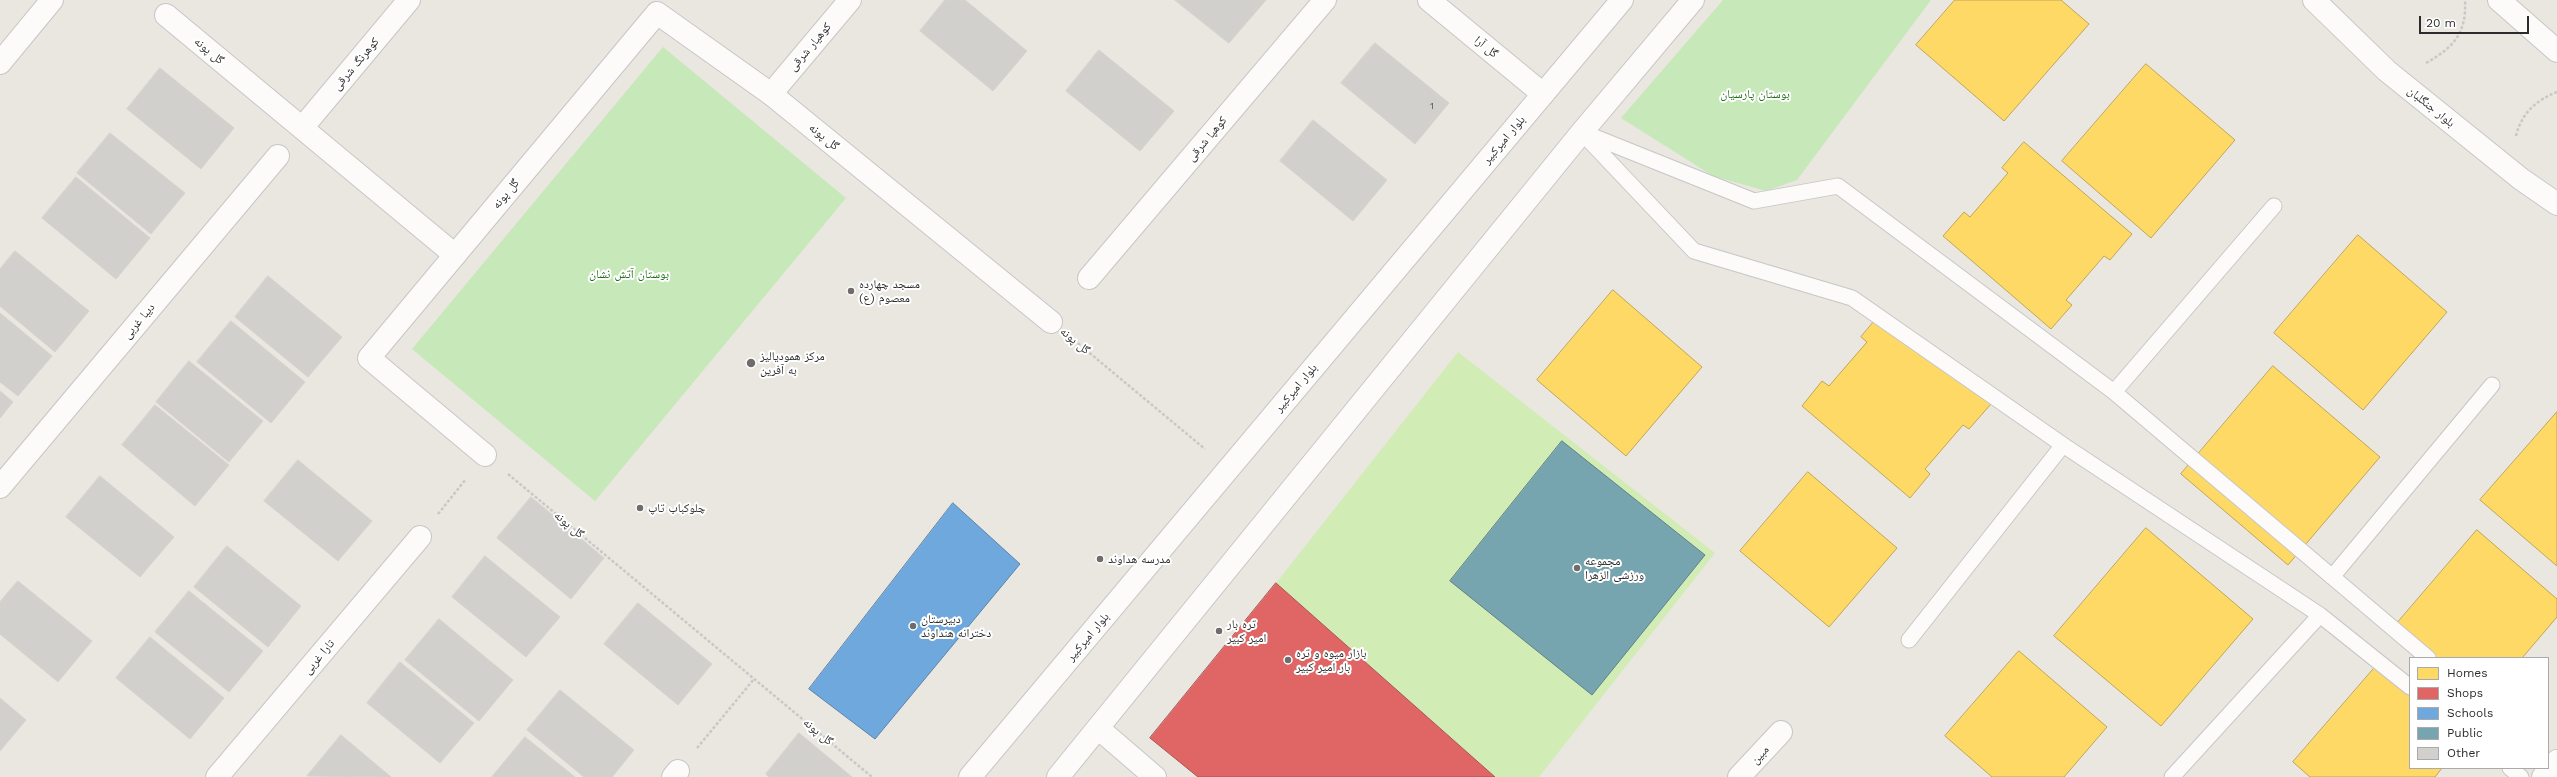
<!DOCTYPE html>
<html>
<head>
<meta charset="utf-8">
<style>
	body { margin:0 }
	#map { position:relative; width:2557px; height:777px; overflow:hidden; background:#eae7e1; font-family:"Work Sans",sans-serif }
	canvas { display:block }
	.legend { position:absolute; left:2409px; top:657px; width:140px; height:112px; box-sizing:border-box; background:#fff; border:1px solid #aaa; margin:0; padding:5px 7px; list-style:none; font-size:12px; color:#2b2b2b }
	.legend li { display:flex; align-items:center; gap:8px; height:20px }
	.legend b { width:20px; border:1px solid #aaa }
	.scale { position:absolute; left:2419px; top:16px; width:110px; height:18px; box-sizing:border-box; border:2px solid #2b2b2b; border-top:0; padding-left:5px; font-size:12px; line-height:14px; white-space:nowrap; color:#2b2b2b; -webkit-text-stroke:3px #fff; paint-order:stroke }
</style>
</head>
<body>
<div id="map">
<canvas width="2557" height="777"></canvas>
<ul class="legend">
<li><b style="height:11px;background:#ffd966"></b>Homes</li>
<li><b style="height:11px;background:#e06666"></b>Shops</li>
<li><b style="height:11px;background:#6fa8dc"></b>Schools</li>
<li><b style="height:11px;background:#76a5af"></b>Public</li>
<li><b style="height:11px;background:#d2d0cc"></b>Other</li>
</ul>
<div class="scale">20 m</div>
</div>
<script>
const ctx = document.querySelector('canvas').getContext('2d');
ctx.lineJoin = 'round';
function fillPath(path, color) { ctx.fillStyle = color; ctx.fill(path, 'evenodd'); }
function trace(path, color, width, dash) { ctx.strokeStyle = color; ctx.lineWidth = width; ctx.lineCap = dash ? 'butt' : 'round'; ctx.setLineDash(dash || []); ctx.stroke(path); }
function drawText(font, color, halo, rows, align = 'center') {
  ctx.font = font + ' "Work Sans","Noto Naskh Arabic",sans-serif'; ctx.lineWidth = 4; ctx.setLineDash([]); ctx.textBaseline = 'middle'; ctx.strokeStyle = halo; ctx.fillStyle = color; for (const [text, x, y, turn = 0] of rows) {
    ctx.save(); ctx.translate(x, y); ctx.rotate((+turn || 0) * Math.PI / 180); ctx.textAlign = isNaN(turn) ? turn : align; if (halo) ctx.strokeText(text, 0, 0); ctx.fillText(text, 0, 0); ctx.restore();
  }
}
fillPath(new Path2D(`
	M1723,0H1931L1797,180L1766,191L1713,176L1621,118Z
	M663,47L846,198L595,501L412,349Z`), '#c7e8b8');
fillPath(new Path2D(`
	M1458,352L1715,553L1539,777H1495L1276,583Z`), '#d2ecb5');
const homes = new Path2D(`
	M1955,0H2061L2089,24L2004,121L1916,45Z
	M2146,64L2235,140L2151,238L2062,161Z
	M2024,142L2132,234L2110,260L2104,256L2066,300L2072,305L2051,329L1943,236L1964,212L1970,217L2008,173L2002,168Z
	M2358,235L2447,312L2363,410L2274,333Z
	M1613,290L1702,367L1626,456L1537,380Z
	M1883,311L1991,404L1969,429L1963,425L1925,469L1930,474L1910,498L1802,406L1822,381L1829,386L1867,342L1861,337Z
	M2273,366L2380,457L2288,565L2181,474Z
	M2557,412V566L2480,500Z
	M1808,472L1897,548L1829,627L1740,551Z
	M2146,528L2253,619L2161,726L2054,636Z
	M2477,530L2557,599V617L2522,658H2428L2393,628Z
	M2019,651L2107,727L2064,777H1992L1945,736Z
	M2377,665L2410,693V768H2442L2435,777H2310L2293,762Z`);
fillPath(homes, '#ffd966');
trace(homes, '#bfa554', 1);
const shops = new Path2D(`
	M1276,583L1495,777H1198L1150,738Z`);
fillPath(shops, '#e06666');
trace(shops, '#aa5454', 1);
const schools = new Path2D(`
	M953,503L1020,564L875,739L809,689Z`);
fillPath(schools, '#6fa8dc');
trace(schools, '#5b82a7', 1);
const public = new Path2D(`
	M1562,441L1705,555L1592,695L1450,581Z`);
fillPath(public, '#76a5af');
trace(public, '#608087', 1);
const building = new Path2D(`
	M945,0H965L1027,51L993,91L920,31Z
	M1175,0H1266L1229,43Z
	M1375,43L1449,103L1415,144L1341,83Z
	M1099,50L1174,111L1140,151L1066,91Z
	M160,68L234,128L201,169L127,109Z
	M1313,120L1387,180L1353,221L1280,161Z
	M110,133L185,193L151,234L77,173Z
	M76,177L150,238L116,279L42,218Z
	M15,251L89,311L55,352L0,306V269Z
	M268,276L342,337L308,377L235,317Z
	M0,313L52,356L18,396L0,382Z
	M231,321L305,382L271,423L197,362Z
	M189,361L263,421L229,462L156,402Z
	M0,391L13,402L0,418Z
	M155,405L229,465L195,506L122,445Z
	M298,460L372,521L338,561L264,501Z
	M100,476L174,537L140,577L66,517Z
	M531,497L604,558L571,599L497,538Z
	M227,546L301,606L268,647L194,587Z
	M485,556L560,617L526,657L452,597Z
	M18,581L92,641L58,682L0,634V602Z
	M189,591L263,651L229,692L155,632Z
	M638,603L712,664L678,705L604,644Z
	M439,619L513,680L479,721L405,660Z
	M150,637L224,698L190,739L116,678Z
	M400,662L474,723L440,763L367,703Z
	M560,690L634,750L612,777H584L527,730Z
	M0,698L26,720L0,751Z
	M799,733L852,777H769L766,774Z
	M341,735L391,777L307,776Z
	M525,737L575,777H492Z`);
fillPath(building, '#d2d0cc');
trace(building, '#d5d2cd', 1);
const service = new Path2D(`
	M1582,132L1754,201L1838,186L2114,392L2428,658
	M1585,136L1694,251L1852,298L2063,445L2320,615L2410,687
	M2114,392L2274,206
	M2332,577L2492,385
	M1909,640L2063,445
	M2510,768L2521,777
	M2172,777L2320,615`);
const minor = new Path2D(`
	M166,15L455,255
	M771,94L850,0
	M302,128L409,0
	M1089,278L1325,0
	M0,487L278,156
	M217,777L420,537
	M673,777L678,771
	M1739,777L1781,732`);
const tertiary = new Path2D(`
	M1429,0L1543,94
	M485,455L369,358L657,13L771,94L1051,322
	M1098,728L1155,777
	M2543,777L2557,761`);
const secondary = new Path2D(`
	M2314,0L2387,71L2521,179L2557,204
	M2499,0L2557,51
	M0,63L52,0
	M970,777L1622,0
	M1058,777L1582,132L1693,0`);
trace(service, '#c7c6c6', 17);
trace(minor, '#c7c6c6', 24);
trace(tertiary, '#c7c6c6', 24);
trace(secondary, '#c7c6c6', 24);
trace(new Path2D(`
	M2426,63C2453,48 2467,33 2465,0
	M2516,136C2521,114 2536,100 2557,92
	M1074,340L1205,449
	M508,474L872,777
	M438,514L466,479
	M697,748L754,679`), '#c8c8c7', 2.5, [3, 2]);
trace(service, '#fcfbfa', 15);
trace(minor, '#fcfbfa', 22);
trace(tertiary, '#fcfbfa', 22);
trace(secondary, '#fcfbfa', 22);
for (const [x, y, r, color] of [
	[851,291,4,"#6e6d6b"],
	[751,363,5,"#6e6d6b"],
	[640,508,4,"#6e6d6b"],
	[1100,559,4,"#6e6d6b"],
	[1577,568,4,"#6e6d6b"],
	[913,626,4,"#6e6d6b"],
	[1219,631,4,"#6e6d6b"],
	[1288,660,4,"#6e6d6b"]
]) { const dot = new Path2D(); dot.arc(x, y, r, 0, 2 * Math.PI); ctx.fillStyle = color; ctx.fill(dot); trace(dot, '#fff', 1.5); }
drawText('10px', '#565554', null, [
	["1",1432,106]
]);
drawText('12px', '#2b2b2b', '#fff', [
	["کوهیار شرقی",810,47,-50],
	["گل آرا",1486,47,39],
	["گل پونه",209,51,40],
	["کوهرنگ شرقی",356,64,-50],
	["بلوار جنگلبان",2431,107,39],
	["گل پونه",824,137,39],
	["کوهپا شرقی",1207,139,-50],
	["بلوار امیرکبیر",1504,140,-50],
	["گل پونه",506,194,-50],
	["دیبا غربی",139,321,-50],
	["گل پونه",1075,341,40],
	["بلوار امیرکبیر",1296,388,-50],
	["گل پونه",569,525,40],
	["بلوار امیرکبیر",1088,637,-50],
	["تارا غربی",319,657,-50],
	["گل پونه",818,732,40],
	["مبین",1760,755,-47]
]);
drawText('12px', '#206e16', '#fff', [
	["بوستان پارسیان",1755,94],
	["بوستان آتش نشان",629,274]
]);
drawText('12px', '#2b2b2b', '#fff', [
	["مسجد چهارده",859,284],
	["معصوم (ع)",859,298],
	["مرکز همودیالیز",760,356],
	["به آفرین",760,370],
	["چلوکباب تاپ",648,508],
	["مدرسه هداوند",1108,559],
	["مجموعه",1585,561],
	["ورزشی الزهرا",1585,575],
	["دبیرستان",921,619],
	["دخترانه هنداوند",921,633],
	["تره بار",1227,624],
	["امیر کبیر",1227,638],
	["بازار میوه و تره",1296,653],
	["بار امیر کبیر",1296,667]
], 'left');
</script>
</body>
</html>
